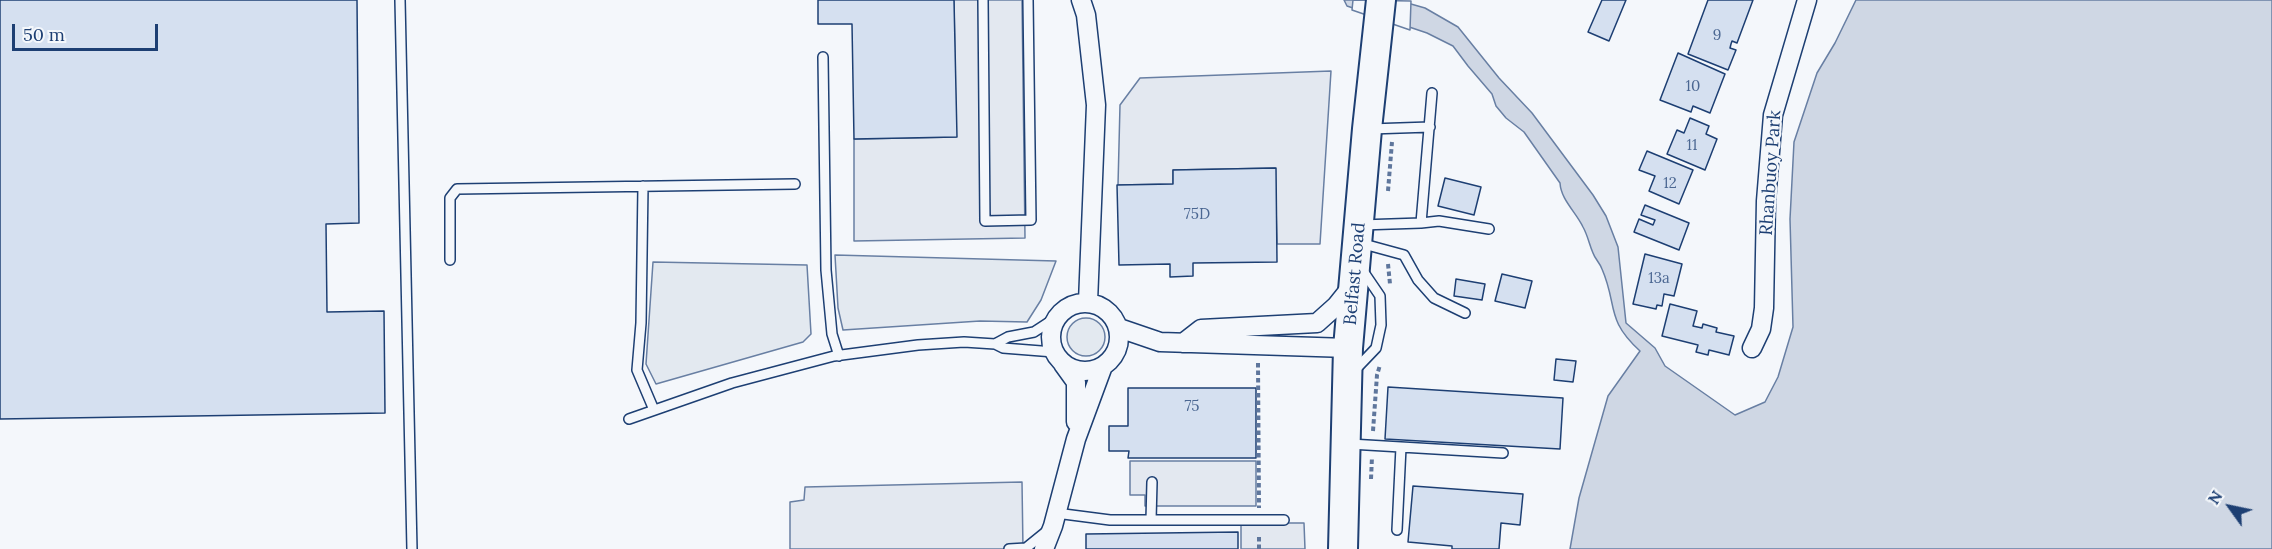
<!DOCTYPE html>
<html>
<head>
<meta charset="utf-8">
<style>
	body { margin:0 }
	#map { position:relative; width:2272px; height:549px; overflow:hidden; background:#f4f7fb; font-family:Lora,serif }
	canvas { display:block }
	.north { position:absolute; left:2200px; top:477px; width:60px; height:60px; -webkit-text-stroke:4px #f4f7fb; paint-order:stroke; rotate:303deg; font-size:16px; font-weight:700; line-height:24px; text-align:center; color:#1d3f73 }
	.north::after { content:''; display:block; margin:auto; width:21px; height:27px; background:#1d3f73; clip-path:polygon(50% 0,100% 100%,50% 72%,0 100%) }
	.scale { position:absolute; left:12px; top:24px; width:146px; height:27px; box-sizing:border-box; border:3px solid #1d3f73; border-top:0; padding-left:8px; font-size:18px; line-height:21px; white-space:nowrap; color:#1d3f73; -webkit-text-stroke:4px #f4f7fb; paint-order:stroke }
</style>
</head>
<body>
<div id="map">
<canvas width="2272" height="549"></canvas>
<div class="north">N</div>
<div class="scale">50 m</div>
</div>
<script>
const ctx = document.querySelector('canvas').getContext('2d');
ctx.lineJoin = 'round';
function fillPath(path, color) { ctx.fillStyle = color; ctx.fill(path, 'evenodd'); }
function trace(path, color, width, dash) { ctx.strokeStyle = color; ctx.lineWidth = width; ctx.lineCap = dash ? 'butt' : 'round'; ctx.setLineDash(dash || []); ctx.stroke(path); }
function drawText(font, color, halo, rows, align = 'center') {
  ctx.font = font + ' Lora,serif'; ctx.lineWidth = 4.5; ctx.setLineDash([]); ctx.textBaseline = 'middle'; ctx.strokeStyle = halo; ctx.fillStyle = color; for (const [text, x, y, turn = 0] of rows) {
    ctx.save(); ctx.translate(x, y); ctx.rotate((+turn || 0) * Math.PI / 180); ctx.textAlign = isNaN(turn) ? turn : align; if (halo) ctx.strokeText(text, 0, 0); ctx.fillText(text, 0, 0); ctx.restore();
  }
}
const green = new Path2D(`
	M835,255L1056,261L1041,300L1027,322L980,321L843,330L838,308Z
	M653,262L807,265L811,334L803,342L656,384L646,364Z
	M1067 337a19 19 0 1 1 38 0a19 19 0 1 1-38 0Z`);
fillPath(green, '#e3e9f0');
trace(green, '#687fa3', 1.5);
const parking = new Path2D(`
	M954,0H1022L1025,238L854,241V139L956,137Z
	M1331,71L1320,244H1277L1275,168L1173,170V184L1118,185L1120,105L1140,78Z
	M1130,461H1256V506H1145V495H1130Z
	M1022,482L1023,549H790V502L804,500L805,487Z
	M1241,523H1304L1305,549H1241Z`);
fillPath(parking, '#e3e8f0');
trace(parking, '#687fa3', 1.5);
const water = new Path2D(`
	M1344,0H1397L1425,8L1458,27L1499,78L1532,113L1593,195L1606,216L1618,247L1626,323L1655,348L1665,366L1735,415L1765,402L1778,377L1793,327L1790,219L1794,142L1817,73L1835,43L1856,0H2272V549H1570L1579,498L1608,396L1640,351C1605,319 1618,306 1602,269C1600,263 1595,259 1593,253C1589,244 1588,236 1583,227C1576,212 1561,200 1560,183L1524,132L1506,118L1496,106L1492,94L1468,66L1453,46L1427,33L1347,6Z`);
fillPath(water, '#cfd7e4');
trace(water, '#687fa3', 1.5);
const pier = new Path2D(`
	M1353,0L1411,1L1410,30L1352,10Z`);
fillPath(pier, '#f4f7fb');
trace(pier, '#687fa3', 1.5);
const building = new Path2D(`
	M0,0H357L359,223L326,224L327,312L384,311L385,413L0,419Z
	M818,0H954L957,137L854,139L852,24H818Z
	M1602,0H1626L1609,41L1588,32Z
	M1708,0H1753L1737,43L1732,41L1731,44L1730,48L1736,50L1728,70L1688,54Z
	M1678,53L1725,74L1710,113L1693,106L1691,112L1660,100Z
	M1690,118L1709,126L1706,134L1717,139L1705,170L1667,154L1677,130L1684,133Z
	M1647,151L1693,170L1679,204L1649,191L1655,176L1639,170Z
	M1276,168L1277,262L1193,263V276L1170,277V264L1119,265L1117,185L1173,184V170Z
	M1445,178L1481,187L1474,215L1438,206Z
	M1645,205L1689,223L1679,250L1634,232L1639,219L1653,225L1655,220L1641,215Z
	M1645,254L1682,264L1674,296L1664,294L1662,306L1657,305L1656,309L1633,304Z
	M1502,274L1532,281L1525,308L1495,301Z
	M1456,279L1485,284L1482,300L1454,296Z
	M1670,304L1697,311L1693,326L1702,328L1703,324L1717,328L1716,332L1734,336L1729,355L1709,350L1708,355L1696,352L1698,345L1662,336Z
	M1556,359L1576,361L1573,382L1554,380Z
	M1388,387L1563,398L1560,449L1385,439Z
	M1128,388H1256V458H1128L1129,451H1109V426H1128Z
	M1413,486L1523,494L1520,525L1501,523L1499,549H1452V546L1408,542Z
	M1238,532V549H1086V534Z`);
fillPath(building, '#d5e0f0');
trace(building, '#1d3f73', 1.5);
const service = new Path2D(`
	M400,0L412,549
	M983,0L985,221L1031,220L1028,0
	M823,57L826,270L832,334L839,356
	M1370,129L1430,127
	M643,186L641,323L637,370L654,410
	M1421,223L1439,221L1489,229
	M1361,225L1421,223L1432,93
	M1360,243L1404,255L1418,280L1434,298L1465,313
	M450,260V198L457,189L795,184
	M995,344L1008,337L1034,332L1057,317
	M1354,371L1376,348L1381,325L1380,296L1363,271
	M629,419L732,383L834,356L918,345L964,342L995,344L1003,348L1054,352
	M1350,444L1503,453
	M1056,513L1110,520H1284
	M1151,520L1152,482
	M1397,530L1401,447
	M1009,549L1026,548L1047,531`);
const minor = new Path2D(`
	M1081,0L1086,15L1096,105L1088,302
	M1051 337a34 34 0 1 1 68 0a34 34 0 1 1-68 0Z
	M1119,328L1160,342L1348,348
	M1183,343L1201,329L1317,323L1336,306L1352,286
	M1752,348L1761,329L1764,308L1766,201L1773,115L1807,0
	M1063,364L1076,382V422
	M1044,549L1053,526L1076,439L1103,366`);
const trunk = new Path2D(`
	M1343,549L1348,348L1367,129L1381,0`);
trace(service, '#1d3f73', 12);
trace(minor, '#1d3f73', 21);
trace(trunk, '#1d3f73', 32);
trace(new Path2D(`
	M1388,191L1392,142
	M1388,264L1390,284
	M1258,363L1259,508
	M1373,431L1377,375L1380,365
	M1371,479L1372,457
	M1259,549V534`), '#5e769c', 4, [4.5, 3]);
trace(service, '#f4f7fb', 9);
trace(minor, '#f4f7fb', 18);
trace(trunk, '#f4f7fb', 28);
drawText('15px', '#4b6792', null, [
	["9",1717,36],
	["10",1693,87],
	["11",1692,146],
	["12",1670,184],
	["75D",1197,215],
	["13a",1659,279],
	["75",1192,407]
]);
drawText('18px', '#1d3f73', '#f4f7fb', [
	["Rhanbuoy Park",1771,173,-86],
	["Belfast Road",1355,274,-85]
]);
</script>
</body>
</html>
